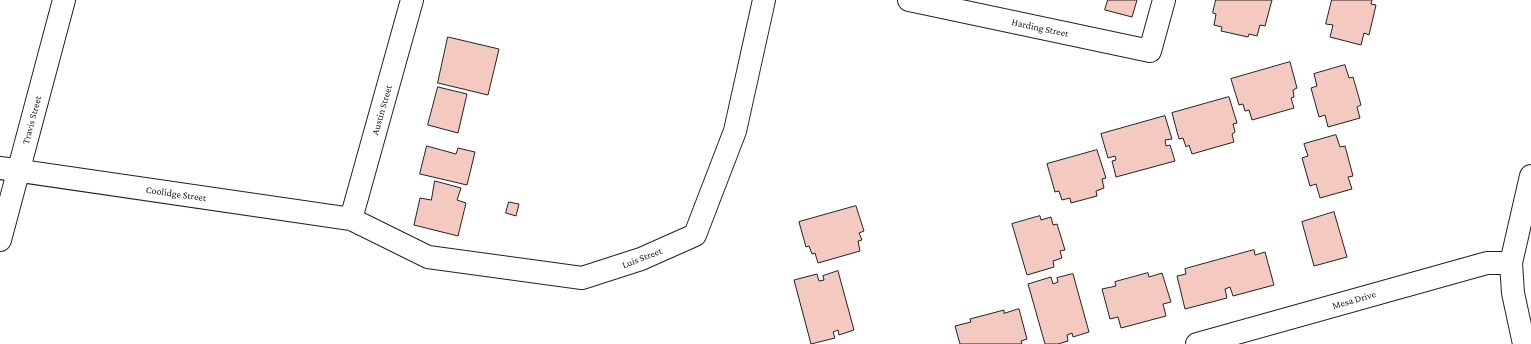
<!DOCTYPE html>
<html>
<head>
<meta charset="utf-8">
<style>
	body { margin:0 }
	canvas { display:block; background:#fff }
</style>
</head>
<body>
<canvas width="1531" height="344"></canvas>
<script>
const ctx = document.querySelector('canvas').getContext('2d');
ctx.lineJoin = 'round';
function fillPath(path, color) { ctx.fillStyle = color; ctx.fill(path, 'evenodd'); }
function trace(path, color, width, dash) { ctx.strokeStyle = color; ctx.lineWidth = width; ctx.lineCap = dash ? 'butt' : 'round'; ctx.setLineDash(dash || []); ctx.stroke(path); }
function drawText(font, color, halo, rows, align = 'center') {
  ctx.font = font + ' "Crimson Pro",serif'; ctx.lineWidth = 3; ctx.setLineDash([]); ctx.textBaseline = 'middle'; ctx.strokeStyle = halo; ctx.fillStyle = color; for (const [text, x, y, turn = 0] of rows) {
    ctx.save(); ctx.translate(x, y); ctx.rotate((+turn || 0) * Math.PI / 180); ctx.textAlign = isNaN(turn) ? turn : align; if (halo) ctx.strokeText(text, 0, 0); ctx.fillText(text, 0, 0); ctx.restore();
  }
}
const building = new Path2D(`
	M1108,0H1137L1132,17L1105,10Z
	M1216,0H1272L1265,26L1260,25L1257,36L1249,34L1248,37L1221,31L1222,27L1214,25L1216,14L1213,13Z
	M1332,0H1372L1371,4L1376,5L1369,35L1364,33L1361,45L1330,37L1333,25L1326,24Z
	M448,37L499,49L488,95L438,83Z
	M1290,62L1297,88L1293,90L1294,97L1291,98L1294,108L1252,120L1249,110L1245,111L1243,104L1239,105L1231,79Z
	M1345,65L1349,78L1353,77L1361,105L1357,107L1360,118L1328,127L1325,115L1319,117L1311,88L1317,86L1314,74Z
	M438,87L467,94L458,133L428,125Z
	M1229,97L1237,123L1233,124L1235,132L1232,134L1234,142L1192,154L1189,145L1186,147L1183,138L1179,139L1172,113Z
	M1165,116L1172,139L1165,140L1166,146L1170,145L1175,161L1116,177L1112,161L1116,160L1115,156L1108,158L1101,134Z
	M1336,135L1340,147L1345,146L1353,176L1348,177L1352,189L1320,198L1316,184L1310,186L1302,158L1308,156L1304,144Z
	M427,146L456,154L458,148L475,152L467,185L420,174Z
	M1097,150L1106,178L1102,179L1104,188L1096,191L1097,196L1071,203L1070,198L1062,200L1059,191L1055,192L1047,164Z
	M435,181L461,188L457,200L466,203L458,236L414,225L420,198L431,200Z
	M509,202L519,204L516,216L506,213Z
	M856,206L864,231L859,233L862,240L858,241L860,251L818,263L815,253L812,254L809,246L806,247L799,222Z
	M1334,212L1347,257L1314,266L1302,222Z
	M1040,216L1041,220L1051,217L1053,225L1057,224L1065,250L1060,251L1062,258L1053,261L1054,267L1027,275L1012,224Z
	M1254,250L1255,255L1265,252L1274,285L1233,296L1230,287L1225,289L1227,298L1185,309L1177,276L1186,274L1185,269Z
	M838,271L854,330L839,335L838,330L833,332L835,338L811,344L794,280L817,274L819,281L824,280L823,276Z
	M1148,273L1149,277L1162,273L1171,302L1163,304L1166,316L1121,328L1118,317L1110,319L1102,289L1116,286L1115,282Z
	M1073,274L1089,332L1073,337L1072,333L1067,335L1068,341L1058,344H1045L1028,284L1051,277L1053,284L1058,282L1057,278Z
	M1019,309L1027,339L1021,341L1022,344H960L955,326L971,322L970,319L1004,310V313Z`);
fillPath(building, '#f3c9c0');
trace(building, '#222', 1);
const minor = new Path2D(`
	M909,0L1150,51L1164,0
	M0,168L351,219L428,257L582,278L641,259L695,235L735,131L764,0
	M351,219L412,0
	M0,240L64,0
	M1197,344L1487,263H1511
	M1524,344L1513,293L1511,263L1531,176`);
trace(minor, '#222', 24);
trace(minor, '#fff', 22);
drawText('10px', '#222', '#fff', [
	["Harding Street",1040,28,12],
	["Austin Street",382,110,-74],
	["Travis Street",32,120,-75],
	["Coolidge Street",176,194,8],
	["Luis Street",642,258,-21],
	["Mesa Drive",1354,300,-16]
]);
</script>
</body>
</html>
